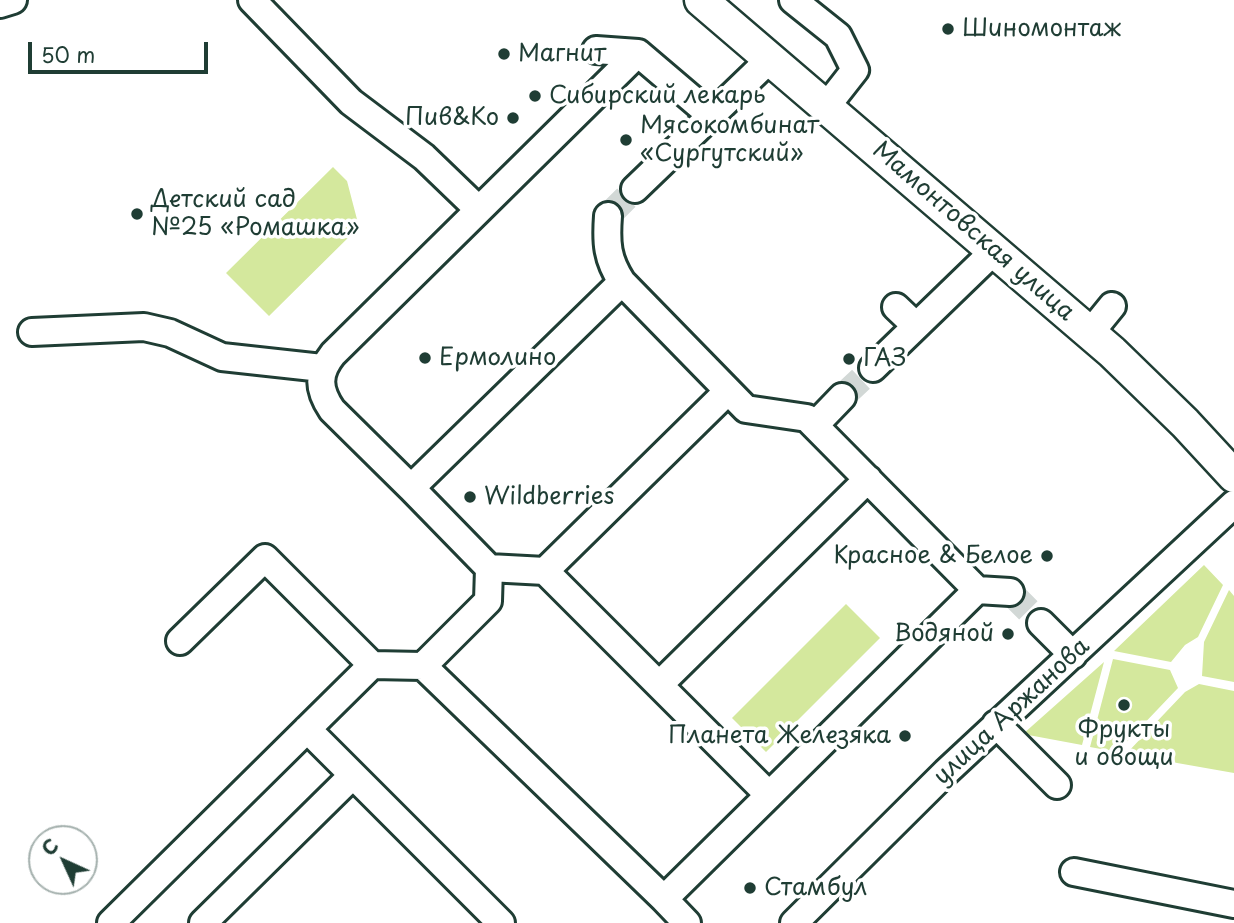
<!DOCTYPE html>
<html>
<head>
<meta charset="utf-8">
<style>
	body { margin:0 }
	#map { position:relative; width:1234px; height:923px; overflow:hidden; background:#fff; font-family:"Playpen Sans",sans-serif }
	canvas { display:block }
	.north { position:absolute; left:28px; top:825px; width:70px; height:70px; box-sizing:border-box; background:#fff; border:2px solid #a5b1ae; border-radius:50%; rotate:315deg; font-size:19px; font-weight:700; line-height:28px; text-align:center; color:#1f3d34 }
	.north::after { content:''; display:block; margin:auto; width:24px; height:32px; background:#1f3d34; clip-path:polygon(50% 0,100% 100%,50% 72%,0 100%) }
	.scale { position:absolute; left:28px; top:42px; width:180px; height:32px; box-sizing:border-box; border:4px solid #1f3d34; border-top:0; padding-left:9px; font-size:21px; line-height:24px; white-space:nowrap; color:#1f3d34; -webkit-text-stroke:5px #fff; paint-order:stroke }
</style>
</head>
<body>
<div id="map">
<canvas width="1234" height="923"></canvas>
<div class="north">С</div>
<div class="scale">50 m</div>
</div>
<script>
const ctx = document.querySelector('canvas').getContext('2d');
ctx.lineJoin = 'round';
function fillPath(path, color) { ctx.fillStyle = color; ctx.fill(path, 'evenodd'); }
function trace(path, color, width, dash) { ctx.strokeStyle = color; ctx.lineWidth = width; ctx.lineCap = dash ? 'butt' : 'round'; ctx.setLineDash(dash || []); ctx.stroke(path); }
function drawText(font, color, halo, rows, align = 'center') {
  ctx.font = font + ' "Playpen Sans",sans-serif'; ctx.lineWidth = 7; ctx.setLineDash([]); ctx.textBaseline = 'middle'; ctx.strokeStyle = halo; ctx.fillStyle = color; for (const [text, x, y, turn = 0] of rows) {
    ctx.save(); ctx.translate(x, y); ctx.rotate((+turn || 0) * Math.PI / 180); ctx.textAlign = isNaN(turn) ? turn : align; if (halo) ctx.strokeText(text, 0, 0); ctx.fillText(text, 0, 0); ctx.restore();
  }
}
fillPath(new Path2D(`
	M333,167L347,181L359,227L269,316L226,273Z
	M1204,565L1223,585L1198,637L1185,645L1171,662L1114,651Z
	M1229,590L1234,596V682L1202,676L1204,642Z
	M846,604L880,638L766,752L732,718Z
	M1113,659L1170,670L1178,688L1117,752L1090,747Z
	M1104,662L1082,745L1023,734Z
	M1199,684L1234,691V773L1126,754L1185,692Z`), '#d4e89d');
trace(new Path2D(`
	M608,216L635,189
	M842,397L873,368
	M1010,592L1041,623`), '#d2d8d6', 26, [26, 13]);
const minor = new Path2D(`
	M252,0L351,102L424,157L478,209
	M793,0L838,36L855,70L826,107
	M0,4L13,0
	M596,50L638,53
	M635,189L770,59
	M608,216C606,243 607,259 622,282
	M896,307L916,326
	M32,332L144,327L170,333L222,357L322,368
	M1090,333L1112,306
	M873,368L995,250
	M815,425L842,397
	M411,488L332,410C318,389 317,374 333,354L638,53L712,116
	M489,568L488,601L423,666L664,899
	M545,571L769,795
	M977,590L1010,592
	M1041,623L1073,655
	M372,665L423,666
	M659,685L868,479
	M996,724L1057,785
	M307,729L501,923
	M1074,872L1234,904
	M111,923L372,665L265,558L180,641
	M203,923L352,776
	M687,923L664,899L977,590L807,418L746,409L622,282L411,488L489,568L545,571L728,391
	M794,923L946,772L1234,504`);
const major = new Path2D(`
	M701,0L1112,352L1185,423L1234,476`);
trace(minor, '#1f3d34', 32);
trace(major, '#1f3d34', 37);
trace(minor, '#fff', 26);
trace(major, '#fff', 32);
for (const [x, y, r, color] of [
	[948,29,7,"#1f3d34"],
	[504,54,7,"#1f3d34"],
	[535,96,7,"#1f3d34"],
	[513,118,7,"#1f3d34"],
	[626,140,7,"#1f3d34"],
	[137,214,7,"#1f3d34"],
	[425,358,7,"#1f3d34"],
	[849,359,7,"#1f3d34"],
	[470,497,7,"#1f3d34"],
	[1047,556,7,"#1f3d34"],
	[1008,634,7,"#1f3d34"],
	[1124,705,7,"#1f3d34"],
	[905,736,7,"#1f3d34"],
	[750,888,7,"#1f3d34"]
]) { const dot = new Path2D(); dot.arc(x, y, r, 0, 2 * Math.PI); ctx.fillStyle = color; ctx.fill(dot); trace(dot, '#fff', 2.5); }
drawText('24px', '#1f3d34', '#fff', [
	["Шиномонтаж",962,29],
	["Магнит",518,54],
	["Сибирский лекарь",549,96],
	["Пив&Ко",499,118,"right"],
	["Мясокомбинат",640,126],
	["«Сургутский»",640,154],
	["Детский сад",151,200],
	["№25 «Ромашка»",151,228],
	["Ермолино",439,358],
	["ГАЗ",863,359],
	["Wildberries",484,497],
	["Красное & Белое",1033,556,"right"],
	["Водяной",994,634,"right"],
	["Фрукты",1124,730,"center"],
	["и овощи",1124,758,"center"],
	["Планета Железяка",891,736,"right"],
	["Стамбул",764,888]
], 'left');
drawText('24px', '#1f3d34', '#fff', [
	["Мамонтовская улица",973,232,41],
	["улица Аржанова",1012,712,-43]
]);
</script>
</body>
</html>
